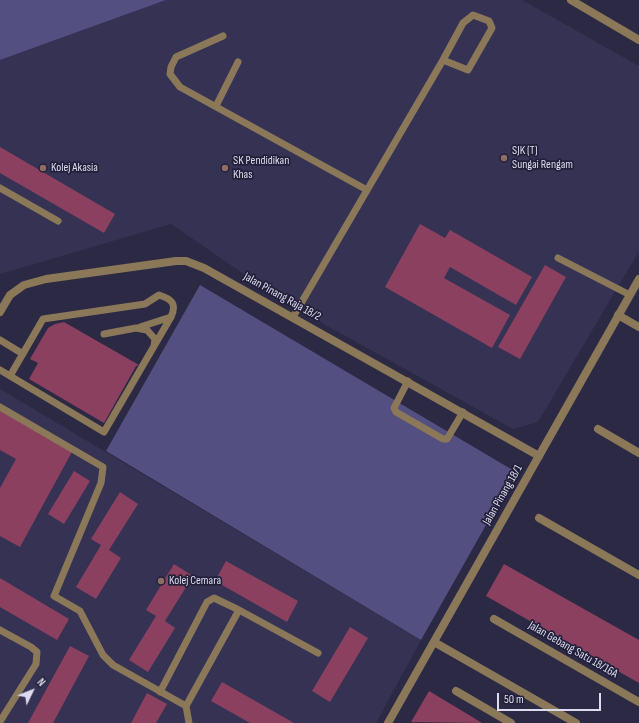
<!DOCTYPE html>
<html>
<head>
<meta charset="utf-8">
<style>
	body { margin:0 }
	#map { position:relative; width:639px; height:723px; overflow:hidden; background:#2c2944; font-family:"Sofia Sans Condensed",sans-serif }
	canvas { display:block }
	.north { position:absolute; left:12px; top:671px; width:40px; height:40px; -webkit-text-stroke:3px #22203a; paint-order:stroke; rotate:47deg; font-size:11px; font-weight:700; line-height:16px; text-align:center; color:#dddcee }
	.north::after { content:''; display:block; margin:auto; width:14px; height:18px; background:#dddcee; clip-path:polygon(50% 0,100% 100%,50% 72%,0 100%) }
	.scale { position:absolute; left:497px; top:693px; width:104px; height:18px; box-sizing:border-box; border:2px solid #dddcee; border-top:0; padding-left:5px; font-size:12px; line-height:14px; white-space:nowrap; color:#dddcee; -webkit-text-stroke:3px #22203a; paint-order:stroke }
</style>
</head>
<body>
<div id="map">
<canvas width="639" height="723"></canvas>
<div class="north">N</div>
<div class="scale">50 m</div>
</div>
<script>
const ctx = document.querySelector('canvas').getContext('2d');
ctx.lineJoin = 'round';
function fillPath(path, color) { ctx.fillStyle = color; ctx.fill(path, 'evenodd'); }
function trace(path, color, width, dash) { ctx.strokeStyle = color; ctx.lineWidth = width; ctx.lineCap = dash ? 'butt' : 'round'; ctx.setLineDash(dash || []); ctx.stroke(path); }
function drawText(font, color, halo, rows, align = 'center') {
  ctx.font = font + ' "Sofia Sans Condensed",sans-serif'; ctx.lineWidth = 3.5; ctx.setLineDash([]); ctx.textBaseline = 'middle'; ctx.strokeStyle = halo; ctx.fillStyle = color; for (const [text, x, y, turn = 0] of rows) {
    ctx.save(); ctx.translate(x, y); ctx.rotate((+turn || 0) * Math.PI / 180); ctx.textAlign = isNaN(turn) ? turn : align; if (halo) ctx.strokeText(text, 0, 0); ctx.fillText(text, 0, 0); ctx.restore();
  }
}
fillPath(new Path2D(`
	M166,0H522L639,66V251L538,422L513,429L286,303L171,224L0,274V60Z
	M0,389L421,640L376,723H0Z`), '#353254');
fillPath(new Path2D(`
	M0,0H166L0,60Z
	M200,285L516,472L421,640L106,451Z`), '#534f80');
fillPath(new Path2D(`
	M0,147L115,214L104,233L0,173Z
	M420,224L445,238L450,230L532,277L516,305L450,267L444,278L510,315L492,348L385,287Z
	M545,265L566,277L520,359L498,347Z
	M64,322L139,365L136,366L104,423L29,379L38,363L30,359L48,328L55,324Z
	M0,410L73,450L20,547L0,536V488L16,459L0,450Z
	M74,471L90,481L64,524L48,514Z
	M120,492L138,504L109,550L121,558L96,599L76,587L101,545L91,539Z
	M226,561L298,601L287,622L215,581Z
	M174,564L193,576L165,621L175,628L148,672L129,660L156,616L146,610Z
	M504,564L639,640V683L486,596Z
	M0,578L69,619L57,640L0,607Z
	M350,627L368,638L330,702L312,691Z
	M70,646L89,656L53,723H28Z
	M222,682L294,723H250L211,701Z
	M429,691L469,715L482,723L411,722Z
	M147,693L167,704L156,723H131Z`), '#8b4060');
trace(new Path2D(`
	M473,15L489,21L492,28L468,70L443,60L463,23Z
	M223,36L176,57L171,67L170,74L180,87L367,190
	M216,106L238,62
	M0,188L58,221
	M558,258L630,295
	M293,317L443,60
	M140,327L171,317
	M104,334L136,328L147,330L155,339L154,346
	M0,340L23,354
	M0,370L104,432L171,317C177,304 172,299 159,295L145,304L43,319L10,376
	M408,381L394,408L396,412L443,439H447L463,412
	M0,407L103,467L101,483L54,596L80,611L103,655L113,665L186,706L189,723
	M0,630L31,647L37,652L36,664L1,720
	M160,692L207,602L214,598L239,610L318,653
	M186,706L239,610`), '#8a7859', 7);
trace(new Path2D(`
	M0,312L10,295L24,285L46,279L176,261H186L204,268L539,456
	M618,315L639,327
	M598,429L639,453
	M539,518L639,575
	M494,619L639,702
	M456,691L511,723`), '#8a7859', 8);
trace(new Path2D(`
	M571,0L639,40
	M434,642L576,723
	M388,723L639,279`), '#8a7859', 8);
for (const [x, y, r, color] of [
	[504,158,4,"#8d6e63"],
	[43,168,4,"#8d6e63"],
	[225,168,4,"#8d6e63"],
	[161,581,4,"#8d6e63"]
]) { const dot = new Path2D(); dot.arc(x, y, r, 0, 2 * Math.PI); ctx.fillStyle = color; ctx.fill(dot); trace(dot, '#22203a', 1.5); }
drawText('12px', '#dddcee', '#22203a', [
	["SJK (T)",512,151],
	["Sungai Rengam",512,165],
	["SK Pendidikan",233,161],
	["Khas",233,175],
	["Kolej Akasia",51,168],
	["Kolej Cemara",169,581]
], 'left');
drawText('12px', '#dddcee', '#22203a', [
	["Jalan Pinang Raja 18/2",282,297,29],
	["Jalan Pinang 18/1",503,495,-60],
	["Jalan Gebang Satu 18/16A",573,650,30]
]);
</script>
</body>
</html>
